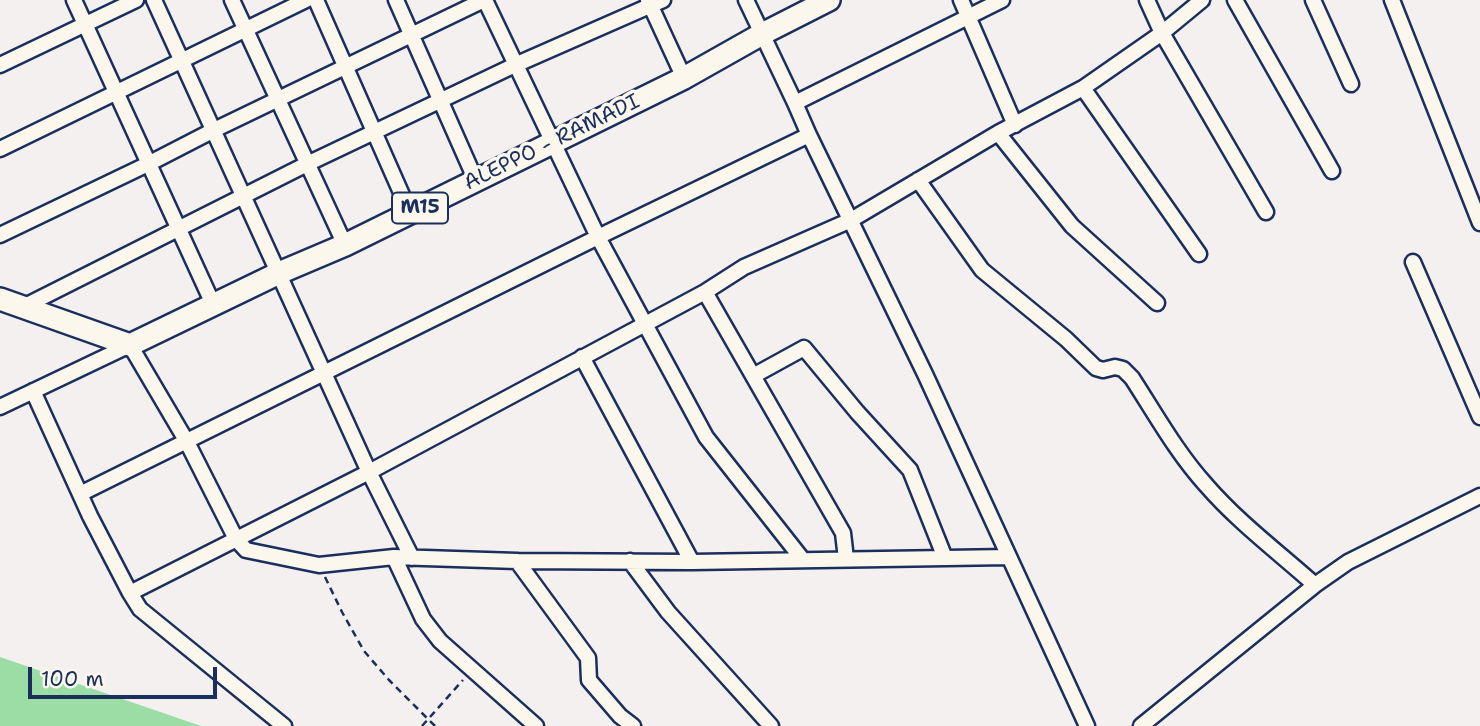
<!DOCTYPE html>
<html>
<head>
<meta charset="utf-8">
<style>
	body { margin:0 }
	#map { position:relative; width:1480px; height:726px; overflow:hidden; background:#f3f0ef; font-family:"Shantell Sans",sans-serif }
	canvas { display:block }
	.scale { position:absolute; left:28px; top:667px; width:189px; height:32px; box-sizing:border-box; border:4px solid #1b2f5e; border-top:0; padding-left:9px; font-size:21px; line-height:24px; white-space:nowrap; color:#1b2f5e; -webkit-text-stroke:5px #fbf7ec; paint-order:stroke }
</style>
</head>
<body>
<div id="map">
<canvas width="1480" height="726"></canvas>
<div class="scale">100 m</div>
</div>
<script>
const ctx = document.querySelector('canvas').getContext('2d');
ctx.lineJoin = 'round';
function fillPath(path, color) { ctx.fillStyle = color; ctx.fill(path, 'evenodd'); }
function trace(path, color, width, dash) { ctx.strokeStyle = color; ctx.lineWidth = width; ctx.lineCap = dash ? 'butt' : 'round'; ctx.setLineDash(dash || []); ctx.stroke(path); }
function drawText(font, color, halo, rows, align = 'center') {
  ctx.font = font + ' "Shantell Sans",sans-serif'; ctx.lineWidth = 7; ctx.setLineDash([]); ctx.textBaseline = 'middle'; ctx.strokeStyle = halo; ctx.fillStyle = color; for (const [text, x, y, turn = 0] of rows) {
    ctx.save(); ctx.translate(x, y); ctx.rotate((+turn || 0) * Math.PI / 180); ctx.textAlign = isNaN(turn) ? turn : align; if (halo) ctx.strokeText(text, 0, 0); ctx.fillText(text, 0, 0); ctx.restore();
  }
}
fillPath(new Path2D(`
	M0,657L201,726H0Z`), '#9cdda6');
const minor = new Path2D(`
	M74,0L213,304
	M154,0L369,472L412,558
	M232,0L345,245
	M316,0L410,213
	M396,0L476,181
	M485,0L598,237L706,437L803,560
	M648,0L684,78
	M746,0L795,103L809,135L925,374L1087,726
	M961,0L1015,125
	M1147,0L1162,33L1266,212
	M1235,0L1332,171
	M1313,0L1351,84
	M1392,0L1480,223
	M0,65L136,0
	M1083,88L1199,254
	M795,103L1002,0
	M998,133L1072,226L1157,303
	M0,149L306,0
	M918,180L982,270L1066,339L1096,368L1103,370L1115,367L1123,369L1132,378C1156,415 1177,453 1206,485C1238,522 1278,552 1315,585
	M0,235L148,164L214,130L484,0
	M1413,262L1480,417
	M705,292L843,533L846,559
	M23,307L307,164L515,65L663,0
	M582,357L692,562
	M753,376L804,348L857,412L910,470L945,558
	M33,391L90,516L130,593L140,609L284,726
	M0,407L130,345L187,442L236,539L246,550L319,565L394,557L517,561L692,562L1009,557
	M80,494L598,237L809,135
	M394,557L423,619L440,641L536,726
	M517,561L588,658L589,680L620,716L633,726
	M630,561L668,612L771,726
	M130,593L369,472L705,292L744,267L851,220L998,133L1083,88L1162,33L1202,0
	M1141,726L1315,585L1348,562L1480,496`);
const highway = new Path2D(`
	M0,299L130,345L279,273L345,245L684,78L762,34L829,0`);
trace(minor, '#1b2f5e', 19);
trace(highway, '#1b2f5e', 26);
trace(new Path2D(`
	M325,577L342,612L364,651L389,680L435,726
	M422,726L463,680`), '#1b2f5e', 2.5, [7, 5]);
trace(minor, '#fbf7ec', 14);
trace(highway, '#fbf7ec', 21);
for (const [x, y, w] of [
	[420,208,56]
]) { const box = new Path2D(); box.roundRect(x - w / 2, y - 15.5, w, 31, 5); ctx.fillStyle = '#fbf7ec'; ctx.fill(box); trace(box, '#1b2f5e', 2); }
drawText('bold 19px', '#1b2f5e', null, [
	["M15",420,208]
]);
drawText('21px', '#1b2f5e', '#fbf7ec', [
	["ALEPPO - RAMADI",552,143,-26]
]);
</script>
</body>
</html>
